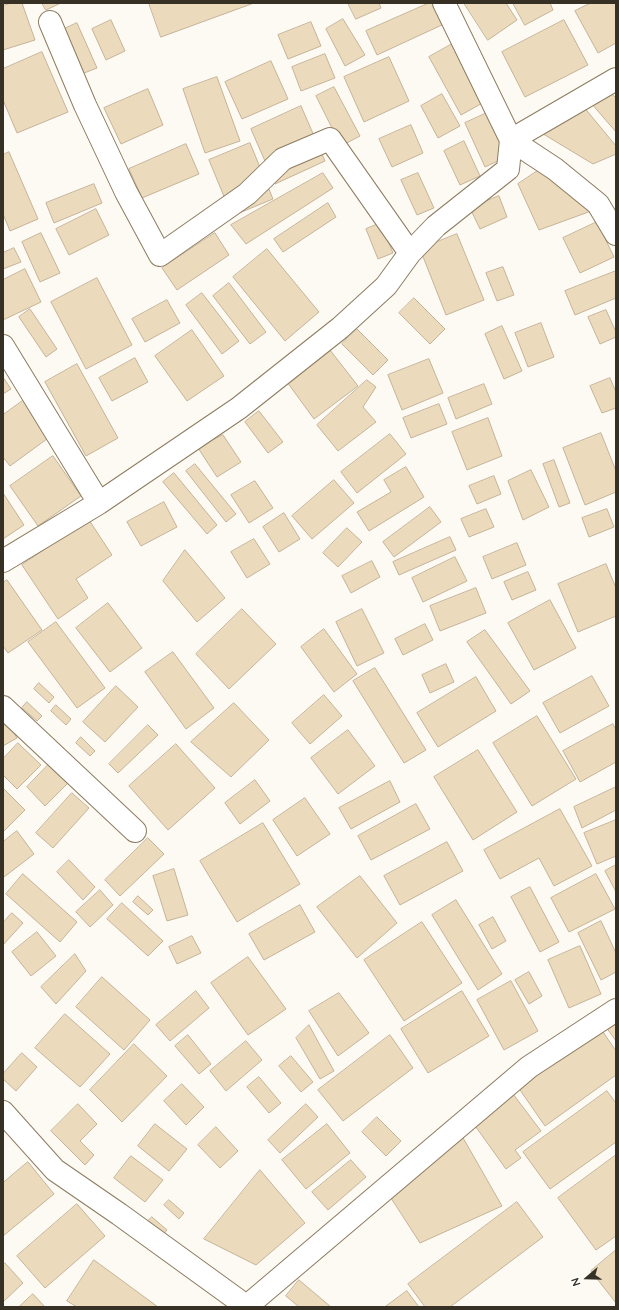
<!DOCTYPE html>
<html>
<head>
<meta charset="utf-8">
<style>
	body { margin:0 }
	#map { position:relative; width:619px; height:1310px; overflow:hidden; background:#fdfaf4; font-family:Quicksand,sans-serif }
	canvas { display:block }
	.frame { position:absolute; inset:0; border:4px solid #373024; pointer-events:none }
	.north { position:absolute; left:567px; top:1258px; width:40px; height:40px; -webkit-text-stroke:3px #fff; paint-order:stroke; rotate:250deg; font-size:11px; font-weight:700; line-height:16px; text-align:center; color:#373024 }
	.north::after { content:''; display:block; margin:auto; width:14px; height:18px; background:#373024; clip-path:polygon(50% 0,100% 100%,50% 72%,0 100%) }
</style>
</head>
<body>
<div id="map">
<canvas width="619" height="1310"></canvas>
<div class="frame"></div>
<div class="north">N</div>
</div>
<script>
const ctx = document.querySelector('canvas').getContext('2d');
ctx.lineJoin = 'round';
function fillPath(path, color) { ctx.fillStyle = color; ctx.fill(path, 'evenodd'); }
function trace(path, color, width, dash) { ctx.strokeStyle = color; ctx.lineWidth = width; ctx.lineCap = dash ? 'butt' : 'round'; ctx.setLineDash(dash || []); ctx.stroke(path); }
const building = new Path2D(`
	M11,3H22L35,40L3,50V6Z
	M42,3H61L46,10Z
	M149,3H254L161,37Z
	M348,3H379L381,8L356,19Z
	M429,3H435L444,24L377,55L366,31Z
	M464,3H506L517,20L488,40Z
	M513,3H550L553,10L525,25Z
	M591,3H616V43L598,53L575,11Z
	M343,19L365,55L345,66L326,29Z
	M111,20L125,51L106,60L92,29Z
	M564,20L588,65L525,97L502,52Z
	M311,22L321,46L288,59L278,35Z
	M77,23L97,68L79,75L60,31Z
	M454,43L486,101L461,115L429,57Z
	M42,52L68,112L17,133L3,100V69Z
	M325,54L335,78L301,91L292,67Z
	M389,57L409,101L364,122L344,77Z
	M271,61L288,99L242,119L225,82Z
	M217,77L240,141L205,153L183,89Z
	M334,87L360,136L341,146L316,96Z
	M148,89L163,125L121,144L104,108Z
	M607,89L616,98V132L591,103Z
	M442,94L460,126L438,138L421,106Z
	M578,100L616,146V154L593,164L530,126Z
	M301,106L325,161L275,184L251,129Z
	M500,107L519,151L485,167L465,123Z
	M411,125L423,153L392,167L379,139Z
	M464,141L480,176L460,185L444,151Z
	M250,143L273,199L232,216L209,160Z
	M186,144L199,174L142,198L129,169Z
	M9,152L38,219L10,231L3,214V155Z
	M542,168L594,210L539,230L518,184Z
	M323,173L333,188L246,244L231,225Z
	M418,173L434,208L417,215L401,180Z
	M94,184L102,203L54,223L46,203Z
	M499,196L507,217L480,229L470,208Z
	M328,203L336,217L283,252L274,239Z
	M96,209L109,235L69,255L56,229Z
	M597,222L614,257L580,273L563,238Z
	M381,223L393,253L378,259L366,229Z
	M41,233L60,273L40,282L22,242Z
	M215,233L229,255L177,290L162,268Z
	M457,234L484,300L446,315L420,249Z
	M14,248L21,262L3,269V253Z
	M267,249L319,312L285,341L233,277Z
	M503,267L514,295L497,301L486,273Z
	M25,269L41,302L3,320V280Z
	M616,271V298L575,315L565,291Z
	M97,278L132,345L86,369L51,302Z
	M229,283L266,332L250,344L213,296Z
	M202,293L239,341L222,354L186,305Z
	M414,298L445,329L430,344L399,313Z
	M167,300L180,323L145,342L132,319Z
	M30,309L57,349L46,357L19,317Z
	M606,310L616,332V337L600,344L588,317Z
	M541,323L554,357L528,367L515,333Z
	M502,326L522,371L504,379L485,334Z
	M357,329L388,360L373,375L342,344Z
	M192,330L224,376L187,401L155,356Z
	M330,350L358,386L314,419L287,382Z
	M135,358L148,382L112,401L99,378Z
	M429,359L443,393L402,410L388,375Z
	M77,364L118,438L86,456L45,382Z
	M3,377L11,389L3,394Z
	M610,378L616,392V408L602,413L590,386Z
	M367,380L376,387L363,407L376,422L338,451L317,425Z
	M484,384L492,404L456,419L448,398Z
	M24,400L51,436L10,466L3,457V415Z
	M439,404L447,424L411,438L403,418Z
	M259,411L283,442L268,453L245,422Z
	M488,418L502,456L467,470L452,432Z
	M601,433L616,471V492L585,505L563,448Z
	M390,434L406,454L357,493L341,472Z
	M223,435L241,462L217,477L198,448Z
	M53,456L81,496L38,526L10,486Z
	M554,460L570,503L559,507L543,464Z
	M195,464L236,514L226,522L186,471Z
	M406,467L424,497L369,531L357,512L391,492L384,480Z
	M531,470L549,507L523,520L508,481Z
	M174,473L217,525L207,534L163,482Z
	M494,476L501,494L477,504L469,486Z
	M334,480L354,503L312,539L292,516Z
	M255,481L273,508L249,523L231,495Z
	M3,493L24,525L3,539Z
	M164,502L177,527L141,546L127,522Z
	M430,507L441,522L394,557L383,542Z
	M486,509L494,527L469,537L461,519Z
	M607,509L614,527L589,537L582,518Z
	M284,513L300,539L279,552L263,527Z
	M89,520L112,555L76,579L88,598L58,619L22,565Z
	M347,528L362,542L338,567L323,553Z
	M450,537L456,550L399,575L393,562Z
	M254,539L270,564L247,578L231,552Z
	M517,543L526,565L492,579L483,557Z
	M185,550L225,598L197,622L163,581Z
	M455,557L467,581L423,602L412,578Z
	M372,561L380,577L351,593L342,576Z
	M606,564L616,588V616L578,632L558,584Z
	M528,572L536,590L512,600L504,582Z
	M7,580L42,630L8,653L3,646V583Z
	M476,588L486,613L440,631L430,606Z
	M550,600L576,648L534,670L508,623Z
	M108,603L142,648L110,672L76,628Z
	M242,609L276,644L229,689L196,654Z
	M362,609L384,653L357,666L336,622Z
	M56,622L105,688L77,708L28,642Z
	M425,624L433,640L403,655L395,639Z
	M324,629L357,674L334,692L301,647Z
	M485,630L530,691L511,704L467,642Z
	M173,652L214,708L186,729L145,672Z
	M446,664L454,682L430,693L422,675Z
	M375,668L426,750L404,763L353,681Z
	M592,676L609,706L560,733L543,703Z
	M476,677L496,711L438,747L417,713Z
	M39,683L54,697L49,703L34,689Z
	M116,686L138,707L105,742L83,722Z
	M324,695L342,716L310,744L292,723Z
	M27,702L42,716L37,721L22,708Z
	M234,703L269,740L231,777L191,742Z
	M56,705L71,719L66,725L51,711Z
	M3,714L17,738L3,746Z
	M537,716L576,779L532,806L493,743Z
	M613,724L616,730V762L580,782L563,751Z
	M148,725L158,735L118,773L109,764Z
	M348,730L375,766L338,794L311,758Z
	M81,737L95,751L90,756L76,743Z
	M18,743L41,765L17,789L3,775V759Z
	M176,744L215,788L168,830L129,786Z
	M478,750L517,812L473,840L434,777Z
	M50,763L69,782L45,806L27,787Z
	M255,780L270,801L240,824L225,803Z
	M390,781L400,802L351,829L339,808Z
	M616,787V810L582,828L574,807Z
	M3,788L25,810L3,832Z
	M72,793L89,808L53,848L36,833Z
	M305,798L330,834L297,856L273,820Z
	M416,804L430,829L371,860L358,836Z
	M560,809L592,866L554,886L539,858L500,879L484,850Z
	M616,820V856L597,864L584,833Z
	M263,823L300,884L237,922L200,861Z
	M17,831L34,854L4,877L3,875V842Z
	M148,838L164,854L120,896L105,880Z
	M447,842L463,871L400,905L384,876Z
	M69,860L95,887L83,900L57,872Z
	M616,865V892L605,871Z
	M174,869L188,915L167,921L153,876Z
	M23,874L77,922L60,942L6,894Z
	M596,874L615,909L569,932L551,898Z
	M360,876L397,923L357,958L317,907Z
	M530,887L559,942L540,952L511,897Z
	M100,890L113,905L90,927L76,912Z
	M138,896L153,910L148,915L133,902Z
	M456,900L502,974L478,990L432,915Z
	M122,903L163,941L148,956L107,919Z
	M300,905L315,932L264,960L249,934Z
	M12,913L23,923L3,945V923Z
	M493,917L506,941L492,949L479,925Z
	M601,921L616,953V972L601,980L578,933Z
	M422,922L462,983L404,1021L364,960Z
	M37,932L56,956L31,976L12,952Z
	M192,936L201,953L177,964L169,947Z
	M580,946L601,994L569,1008L548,960Z
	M75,954L86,971L56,1004L41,987Z
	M248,957L286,1009L248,1035L211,983Z
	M529,972L542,996L529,1004L515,980Z
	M102,977L150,1020L124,1050L76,1007Z
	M511,981L538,1031L504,1050L477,1000Z
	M196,991L209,1008L170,1041L156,1025Z
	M462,991L489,1036L428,1073L401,1029Z
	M339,993L369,1033L338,1056L309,1011Z
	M65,1014L110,1054L80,1087L35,1048Z
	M616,1020V1041L606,1027Z
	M309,1025L334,1071L320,1079L296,1038Z
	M601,1029L616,1051V1075L545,1126L518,1087Z
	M188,1035L211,1064L199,1074L175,1046Z
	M390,1035L413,1068L343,1121L318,1090Z
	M246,1041L262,1060L226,1091L210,1071Z
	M134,1044L167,1076L122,1122L90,1090Z
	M22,1053L37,1067L16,1091L3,1079V1074Z
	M291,1056L313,1082L301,1092L279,1066Z
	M259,1077L281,1103L269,1113L247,1087Z
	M182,1084L204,1107L186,1125L164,1101Z
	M607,1091L616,1103V1142L550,1189L523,1152Z
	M513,1094L541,1131L515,1150L521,1158L506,1169L473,1123Z
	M78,1104L97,1124L80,1141L94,1155L85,1165L51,1131Z
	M306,1104L318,1117L280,1153L268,1140Z
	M377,1117L401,1141L386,1156L362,1132Z
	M155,1124L187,1149L169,1171L138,1146Z
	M327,1124L350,1153L306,1189L282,1160Z
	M216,1127L238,1151L220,1168L198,1145Z
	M462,1136L502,1206L420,1243L391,1198Z
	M616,1155V1236L596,1250L558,1198Z
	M131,1156L163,1180L145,1202L114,1178Z
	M351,1160L366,1177L328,1210L312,1192Z
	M28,1162L54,1194L3,1236V1183Z
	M260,1170L305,1223L256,1265L204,1239Z
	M169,1200L184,1213L179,1219L164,1205Z
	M517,1202L543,1237L450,1307H425L408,1284Z
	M77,1204L105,1236L45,1288L17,1256Z
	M152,1217L167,1230L162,1236L147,1222Z
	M616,1250V1303L591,1271Z
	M94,1260L158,1307H77L67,1301Z
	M5,1263L23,1283L3,1302V1265Z
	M299,1280L331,1307H299L286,1296Z
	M407,1291L419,1307H385Z
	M33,1294L45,1307H19Z`);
fillPath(building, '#ebdabc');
trace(building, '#c5b397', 1);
const minor = new Path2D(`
	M444,3L511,140L616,79
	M50,22L85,105L126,192L160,255L247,194L283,159L330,139L410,253
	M3,346L99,503
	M3,561L99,503L239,408L340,328L386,286L410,253L436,226L508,169L511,140L555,169L598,204L616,234
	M3,707L135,831
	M3,1112L55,1170L119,1214L246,1306
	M246,1307L529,1067L616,1010`);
trace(minor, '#8c7c61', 24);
trace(minor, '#fff', 22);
</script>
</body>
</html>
